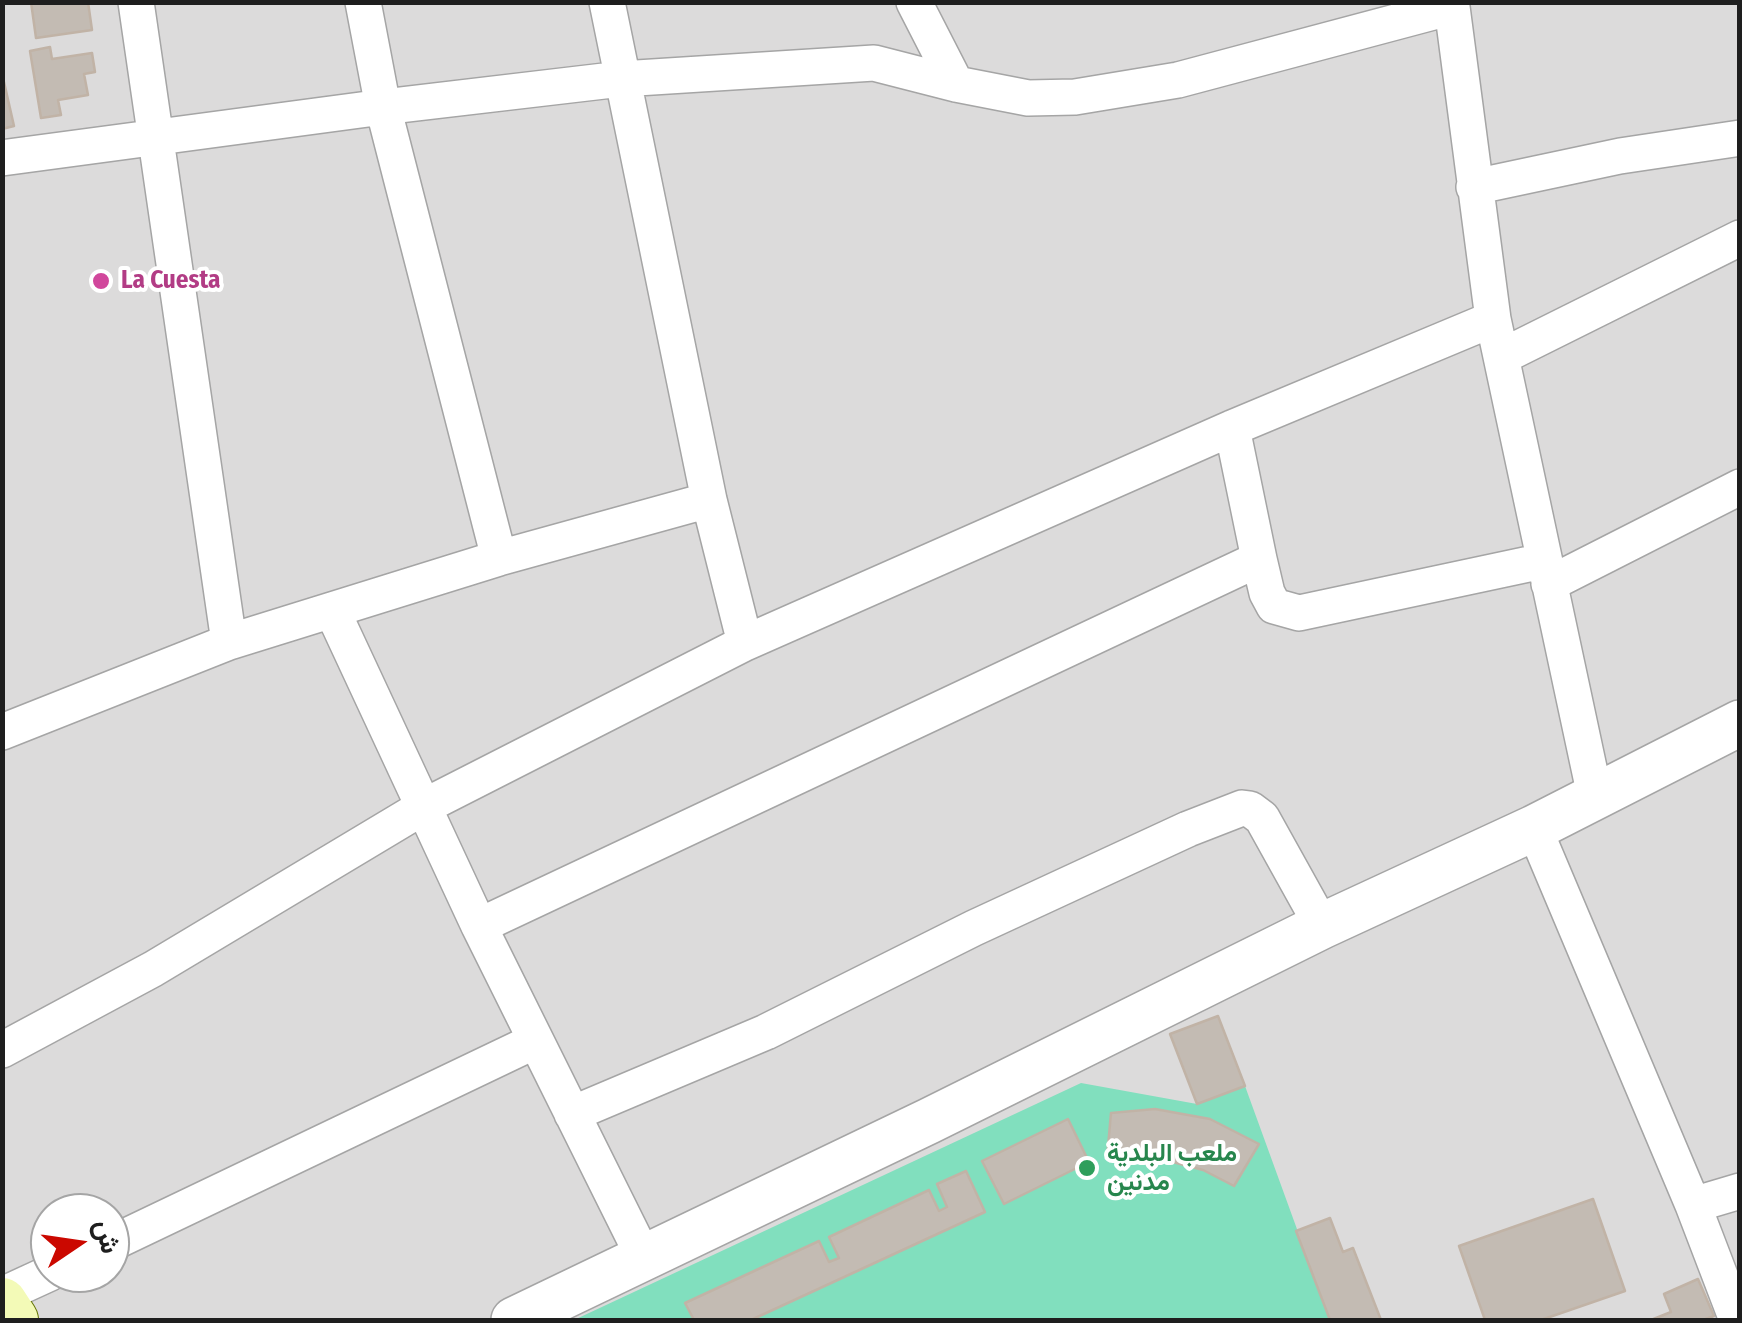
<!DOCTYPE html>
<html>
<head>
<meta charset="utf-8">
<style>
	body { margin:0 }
	#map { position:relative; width:1742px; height:1323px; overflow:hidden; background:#efece3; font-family:"Fira Sans Condensed",Vazirmatn,sans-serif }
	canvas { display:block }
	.frame { position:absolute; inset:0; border:5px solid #1e1e1e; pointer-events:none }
	.north { position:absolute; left:30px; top:1193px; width:100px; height:100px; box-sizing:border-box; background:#fff; border:2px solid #a5a5a5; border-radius:50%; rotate:77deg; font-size:28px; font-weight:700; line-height:40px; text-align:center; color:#1e1e1e }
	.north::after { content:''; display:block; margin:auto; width:35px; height:45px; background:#cb0800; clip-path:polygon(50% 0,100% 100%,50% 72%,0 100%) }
</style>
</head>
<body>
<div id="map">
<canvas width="1742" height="1323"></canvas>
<div class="frame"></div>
<div class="north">ش</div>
</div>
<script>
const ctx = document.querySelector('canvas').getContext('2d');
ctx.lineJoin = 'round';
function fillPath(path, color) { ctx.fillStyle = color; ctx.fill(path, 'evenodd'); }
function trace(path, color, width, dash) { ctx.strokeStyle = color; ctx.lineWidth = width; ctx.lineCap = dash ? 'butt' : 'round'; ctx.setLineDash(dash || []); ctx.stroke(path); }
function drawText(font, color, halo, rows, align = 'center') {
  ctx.font = font + ' "Fira Sans Condensed",Vazirmatn,sans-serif'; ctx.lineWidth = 8; ctx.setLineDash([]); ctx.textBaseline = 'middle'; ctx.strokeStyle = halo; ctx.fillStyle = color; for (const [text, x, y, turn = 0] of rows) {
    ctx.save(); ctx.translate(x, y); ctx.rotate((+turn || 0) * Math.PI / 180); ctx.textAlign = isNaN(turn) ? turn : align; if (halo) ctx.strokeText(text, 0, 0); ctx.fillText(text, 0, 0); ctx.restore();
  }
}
fillPath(new Path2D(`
	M3,3H1739V1320H3ZM50,1213H110V1273H50Z`), '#dcdbdb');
fillPath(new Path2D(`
	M1081,1083L1197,1104L1245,1086L1330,1320H574Z`), '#81dfbe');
const building = new Path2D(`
	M31,2H88L92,30L36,38Z
	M50,47L52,59L92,53L95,72L84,74L88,95L58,100L61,115L41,118L30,51Z
	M4,82L14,126L2,129V83Z
	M1218,1016L1245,1086L1197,1104L1170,1034Z
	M1155,1109L1210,1119L1259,1144L1234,1186L1203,1170L1169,1161L1107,1158L1111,1113Z
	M1068,1119L1089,1162L1004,1204L982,1161Z
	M966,1171L985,1212L751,1320H694L685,1303L819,1241L829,1262L839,1258L829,1237L929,1190L939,1211L947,1207L937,1184Z
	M1593,1199L1625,1291L1541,1320H1485L1459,1246Z
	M1330,1218L1343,1252L1353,1248L1381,1320H1330L1296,1231Z
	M1698,1279L1714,1316L1703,1320H1651L1671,1312L1664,1294Z`);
fillPath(building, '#c3bbb3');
trace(building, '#c1b3a6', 2.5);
const minor = new Path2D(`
	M136,2L229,642
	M363,2L383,107L499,558
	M607,2L709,500L745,643
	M914,2L956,84
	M2,158L383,107L621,79L874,63L956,84L1028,98L1075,97L1178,80L1452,7L1493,319L1595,796
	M1474,187L1620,156L1740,138
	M1503,356L1740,238
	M1259,559L1267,593L1274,606L1299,613L1543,561
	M1549,584L1740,487
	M332,610L479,926L643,1256
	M2,732L229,642L499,558L709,500
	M1534,828L1693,1205L1737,1320
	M479,926L1259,559L1232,428
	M2,1050L153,969L425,806L745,643L1232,428L1493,319
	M572,1114L766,1032L974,928L1188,829L1242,808L1250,809L1262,818L1322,926
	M1693,1205L1740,1191
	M110,1244L535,1041
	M2,1295L50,1273`);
const tertiary = new Path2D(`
	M514,1320L929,1121L1322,926L1534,828L1740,723`);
const secondary = new Path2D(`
	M2,1303L13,1320`);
trace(minor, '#a5a5a5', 38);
trace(tertiary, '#a5a5a5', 48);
trace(secondary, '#647504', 52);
trace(minor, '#fff', 35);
trace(tertiary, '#fff', 45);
trace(secondary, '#f3fab7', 50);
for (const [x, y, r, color] of [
	[101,281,10,"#d1479c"],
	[1087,1168,10,"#2e9e5b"]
]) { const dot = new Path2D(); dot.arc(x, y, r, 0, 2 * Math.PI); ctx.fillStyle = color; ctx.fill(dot); trace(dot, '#fff', 4); }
drawText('bold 25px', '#b23c85', '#fff', [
	["La Cuesta",121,281]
], 'left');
drawText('bold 25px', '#27864d', '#fff', [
	["ملعب البلدية",1107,1154],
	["مدنين",1107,1183]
], 'left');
</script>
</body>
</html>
